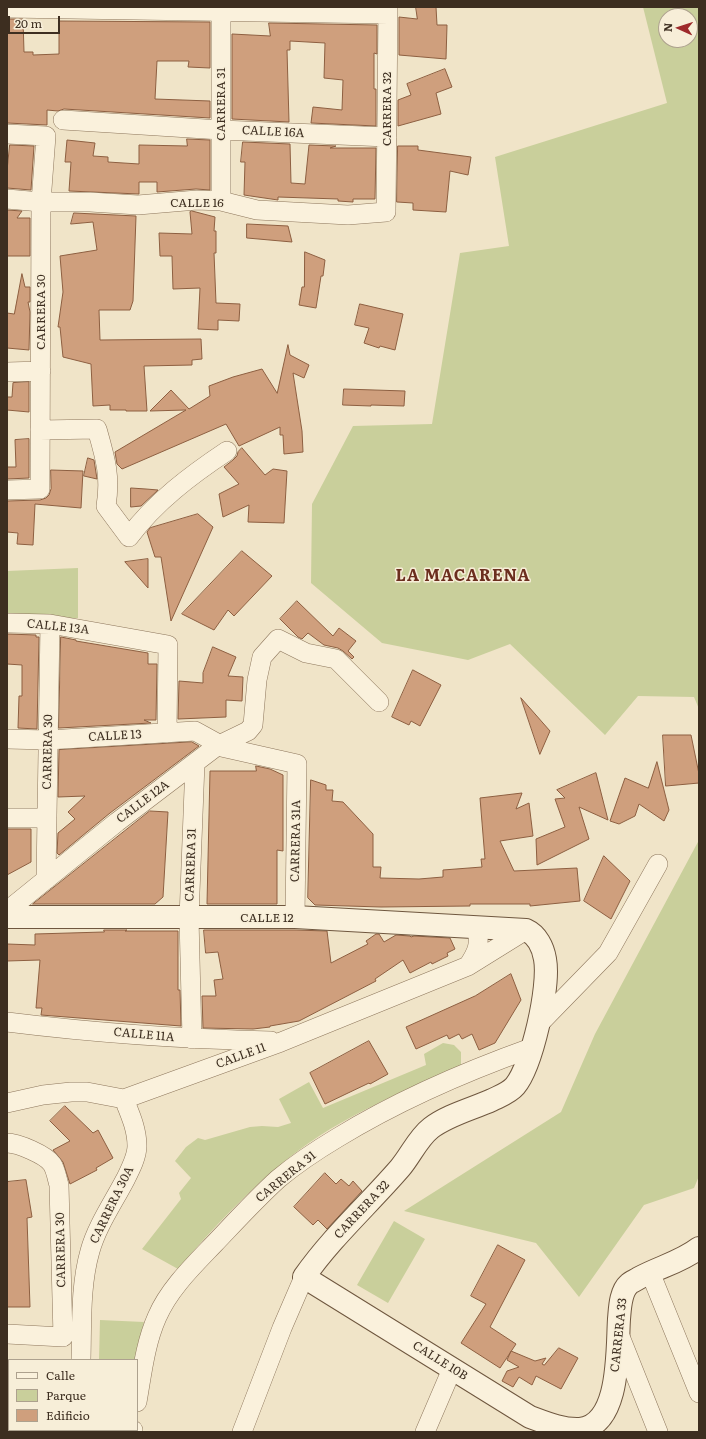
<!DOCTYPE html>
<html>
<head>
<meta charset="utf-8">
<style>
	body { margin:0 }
	#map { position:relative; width:706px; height:1439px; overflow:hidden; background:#f0e4c8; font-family:Literata,serif }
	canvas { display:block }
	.frame { position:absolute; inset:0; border:8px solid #3d2e20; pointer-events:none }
	.legend { position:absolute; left:8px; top:1359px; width:130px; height:72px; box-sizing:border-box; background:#f7eed8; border:1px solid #ada18e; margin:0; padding:5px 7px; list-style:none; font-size:12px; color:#3d2e20 }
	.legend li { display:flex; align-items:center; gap:8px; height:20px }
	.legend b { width:20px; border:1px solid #ada18e }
	.north { position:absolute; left:658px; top:8px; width:40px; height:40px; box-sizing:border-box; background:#f7eed8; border:1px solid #ada18e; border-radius:50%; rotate:273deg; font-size:11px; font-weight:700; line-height:16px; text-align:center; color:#3d2e20 }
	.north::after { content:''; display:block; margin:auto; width:14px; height:18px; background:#9e2a2b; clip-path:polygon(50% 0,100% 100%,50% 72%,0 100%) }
	.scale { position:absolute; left:8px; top:16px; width:52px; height:18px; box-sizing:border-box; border:2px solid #3d2e20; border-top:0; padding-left:5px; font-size:12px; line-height:14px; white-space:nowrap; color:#3d2e20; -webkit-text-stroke:3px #f7eed8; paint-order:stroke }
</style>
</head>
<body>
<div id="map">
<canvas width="706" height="1439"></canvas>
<div class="frame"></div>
<ul class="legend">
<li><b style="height:5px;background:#faf1dc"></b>Calle</li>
<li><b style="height:11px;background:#c9cf9b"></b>Parque</li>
<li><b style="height:11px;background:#cf9f7d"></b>Edificio</li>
</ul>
<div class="north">N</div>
<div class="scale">20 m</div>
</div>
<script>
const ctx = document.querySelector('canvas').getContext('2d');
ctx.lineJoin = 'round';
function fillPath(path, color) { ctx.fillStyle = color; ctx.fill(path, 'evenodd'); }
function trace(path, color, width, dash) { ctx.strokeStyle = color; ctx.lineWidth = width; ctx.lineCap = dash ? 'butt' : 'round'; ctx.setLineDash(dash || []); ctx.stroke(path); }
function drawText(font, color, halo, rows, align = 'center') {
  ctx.font = font + ' Literata,serif'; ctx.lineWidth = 3; ctx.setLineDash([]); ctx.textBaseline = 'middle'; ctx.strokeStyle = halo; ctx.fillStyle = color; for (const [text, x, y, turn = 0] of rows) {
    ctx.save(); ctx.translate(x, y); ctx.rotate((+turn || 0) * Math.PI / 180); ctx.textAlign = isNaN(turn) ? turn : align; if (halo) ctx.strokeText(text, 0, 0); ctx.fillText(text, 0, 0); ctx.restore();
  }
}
fillPath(new Path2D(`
	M643,7L699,8V709L694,697L638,696L605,735L510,644L468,660L382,643L311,583L312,504L353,426L432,424L460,253L509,246L495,157L667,103ZM666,16H690V40H666Z
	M78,568V618H7V571Z
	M699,840V1176L694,1188L644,1205L579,1297L536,1243L404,1211L561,1112L595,1034Z
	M443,1043L454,1045L461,1052V1065C402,1092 340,1117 290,1157C248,1190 212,1229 178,1269L142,1249L181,1199L179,1193L191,1178L175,1161L186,1147L198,1138L205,1140L250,1127L262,1126L278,1127L291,1123L279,1099L309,1082L323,1108L426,1065L424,1054Z
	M394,1221L425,1239L388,1303L357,1285Z
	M100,1320L144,1322L136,1360H99Z`), '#c9cf9b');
const building = new Path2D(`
	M416,7H436L437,25H447L446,59L399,55V17L417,19Z
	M7,19H23L24,52H33V55L59,54V21L210,22V68L188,67L189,61H157L155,99L210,101V118L64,109L58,111L47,110V125L7,123Z
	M269,23L377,25V54L374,53V89H376V126L311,123L313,107L342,110L343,80L324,78L325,43L290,41V50H287L289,122L232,119V34L270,36Z
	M445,69L452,87L436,93L441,114L398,126V100L411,95L407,84Z
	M187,139L210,140V190L196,189L157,192V182H139V194L69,191L71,162H65L67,140L95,143L93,156L108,157V162L139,164V145L187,146Z
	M243,142L290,144L291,183L305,184L309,145L336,146L330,148H376L375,199H353V202L338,201V199L278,197V200L244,195L245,162H241Z
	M10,145L34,146L31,190L7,188V171Z
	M398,146H418V150L471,157L468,175L450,171L446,212L413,210V203L397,202Z
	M7,210L22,211L17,218H30V256H7Z
	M192,211L215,217L214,231H216V253H214L216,303L240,304L239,321L218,320V330L198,329L200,288L173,289L172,256H160L159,233L192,234L190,212Z
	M74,213L136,216L133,301L130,310H99L100,340L201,339L202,359L192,360V365L144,366L147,411H126V410H110V405L93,406L91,364L63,357L60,327H58L63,292L60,256L97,250L93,222L71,224Z
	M247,224L288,226L292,242L247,238Z
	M305,252L325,260L323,276H321L316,308L299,305L302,287H304Z
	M22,274L25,287H30V302H28L30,312L29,350L7,348V313L14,314Z
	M360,304L403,314L395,350L380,346L379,348L364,343L369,328L355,325Z
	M288,345L290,355L309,365L304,378L293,373L302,431L303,452L284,454L283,435H280V427L239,446L226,424L122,469L117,464L115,452L186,410L150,411L171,390L189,409L210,396L209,386L233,377L262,369L277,393Z
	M29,382V412L7,410V397H12L13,383Z
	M344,389L405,391L404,406L371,405V406L343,405Z
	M29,439V478L7,479V467H16L15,440Z
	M242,448L265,475L273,469L287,471L284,523L248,522L249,505L223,517L219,494L239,484L224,467L233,460L237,456L238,452Z
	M88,458L94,460L97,479L84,476Z
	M51,470L83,471L81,508L35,504L33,545L17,544L18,533L7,532V501L40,500L46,498L49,495L51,489Z
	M131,488L146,489L158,490L141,506L131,507Z
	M198,514L213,527L171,621L161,557H155L147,532L150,528Z
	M242,551L272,576L234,616L228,610L214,630L182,614Z
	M148,559V588L125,562Z
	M297,601L333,636L339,628L356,641L348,651L354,657L352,659L343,651L338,648L324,645L308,633L302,639L298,637L280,619Z
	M7,634L36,635V637H39L37,729L18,728L19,696H22V665L7,664Z
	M61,637L76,640V641L148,653V664H157L156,720H144L151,723L59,728Z
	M213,647L236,657L228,676L243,677L242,701L226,700V717L178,719L179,681L203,683V673Z
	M413,670L441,685L420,726L411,721L409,725L392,717Z
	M521,698L550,731L540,754Z
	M663,735H691L699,774V783L666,786Z
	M192,742L199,746L110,813L59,855L57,853L58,833L75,819L68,812L85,796L58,797L59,750Z
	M657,762L669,810L664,821L639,804L635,816L619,824L610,821L625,778L648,788Z
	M256,766L270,769L283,775V851L277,850V904H207L210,771H256Z
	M596,773L608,820L579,807L589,839L537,865L536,839L565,827L555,799L565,798L557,790Z
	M311,780L326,785V790H333L332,801L343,802L373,834V867H381L380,878L419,879L443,877V870L482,867L481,859H485L480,798L522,793L516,809L529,803L533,836L500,841L514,871L577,868L580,901L530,906V904H470V906L381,907L315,905L308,898Z
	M150,811L168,812L163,897L155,904H33Z
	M7,829H31V862L7,875Z
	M604,856L630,881L611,919L584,901Z
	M104,930H127L125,931H178V990H180L181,1026L41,1015L42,1008H36L40,960L7,961V944L35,945V934L104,932Z
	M204,930H295L327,931L331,963L368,944L366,941L376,934H379L384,942L396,935L410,936L411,937L414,936L450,938L455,949L447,953L448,956L432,964L431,962L410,973L403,960L375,979L376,981L299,1021L270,1026V1027L253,1029L203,1028L202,996H216L214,980L223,979L218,952L206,953Z
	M511,974L521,1000L495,1043L479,1050L472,1034L462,1039L459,1034L449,1039L447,1035L416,1049L406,1027L475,996Z
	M369,1041L388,1074L370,1084L369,1083L325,1104L310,1073Z
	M65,1106L93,1133L98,1130L113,1158L96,1168L97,1170L70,1184L63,1162L53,1150L70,1141L50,1121Z
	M325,1173L336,1184L341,1179L349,1186L353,1181L362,1191L327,1229L318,1220L313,1225L294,1207Z
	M26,1180L32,1217L27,1218L30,1307H7V1182Z
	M498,1245L525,1260L490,1327L516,1344L500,1368L461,1343L486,1304L471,1296Z
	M559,1348L578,1358L561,1389L536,1376L532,1385L519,1377L513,1387L502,1381L507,1371L519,1367L507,1360L511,1351L535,1361L546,1358L542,1364L544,1365Z`);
fillPath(building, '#cf9f7d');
trace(building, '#8d5f41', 1);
const street = new Path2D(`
	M221,7V201
	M7,8L388,14
	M63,120L221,130L387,137
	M7,134L46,136L41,202L40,489L7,490
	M7,199L41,202H90L138,205L197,200L221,201L257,210L348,215L386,212L388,7
	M7,372L41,371
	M40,430L97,429C105,457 111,476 106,506L129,537C155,502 191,475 227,451
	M7,623L50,624L168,645L167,733
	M7,739L48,740L195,731L215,742L217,746
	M217,746L297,764L295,917
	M7,818H47
	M46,880L50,624
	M7,911L117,822L217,746L248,731L253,725L257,680L262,657L278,639L306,653L336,659L379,702
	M468,966C478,951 480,945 477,927
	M7,1022C95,1033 183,1039 271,1041
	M538,1025L608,953L658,864
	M192,1039L189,918L195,763
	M7,1103L43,1095L71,1092H87L124,1099L281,1042L468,966L526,930
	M7,1143C18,1143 46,1155 52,1164C56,1170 57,1179 59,1185L63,1337L7,1334
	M650,1272L699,1393
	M619,1334L658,1432
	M81,1360C82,1324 80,1286 90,1251C97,1226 113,1203 125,1180C130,1170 137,1157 137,1146C137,1129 130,1114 124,1099
	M137,1402C142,1374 145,1344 157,1317C169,1289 193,1266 214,1244C235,1222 255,1200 278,1179C296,1164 317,1150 337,1138C399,1100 464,1072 531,1048
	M78,1432V1430
	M132,1432L133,1430
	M242,1432L282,1328L304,1277
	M425,1432L452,1369`);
const secondary = new Path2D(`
	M7,917H295L526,930C537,935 543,947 545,959C550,986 532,1066 515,1086C509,1093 500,1096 492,1100C472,1109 448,1115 431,1128C418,1138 411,1155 400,1168C368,1205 332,1237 304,1277L530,1417C546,1423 563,1430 580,1429C621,1425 617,1348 619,1319C620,1309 620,1292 629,1284C631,1282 636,1280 639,1278C659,1267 681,1262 699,1248`);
trace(street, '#8d765c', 20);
trace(secondary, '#6f573f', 24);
trace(street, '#faf1dc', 19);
trace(secondary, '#faf1dc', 22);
drawText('12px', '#3d2e20', '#f7eed8', [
	["CARRERA 31",221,104,-90],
	["CARRERA 32",387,109,-90],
	["CALLE 16A",273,132,3],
	["CALLE 16",197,203],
	["CARRERA 30",41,312,-90],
	["CALLE 13A",58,627,6],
	["CALLE 13",115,736,-3],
	["CARRERA 30",48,752,-89],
	["CALLE 12A",143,802,-37],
	["CARRERA 31A",296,841,-89],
	["CARRERA 31",191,865,-88],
	["CALLE 12",267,918],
	["CALLE 11A",144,1035,5],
	["CALLE 11",241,1056,-20],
	["CARRERA 31",286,1177,-39],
	["CARRERA 30A",112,1205,-64],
	["CARRERA 32",362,1210,-47],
	["CARRERA 30",61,1250,-91],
	["CARRERA 33",619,1335,-84],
	["CALLE 10B",440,1361,32]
]);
ctx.letterSpacing = '1px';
drawText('bold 16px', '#6b2e1e', '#f7eed8', [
	["LA MACARENA",463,576]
]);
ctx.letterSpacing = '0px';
</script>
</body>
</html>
